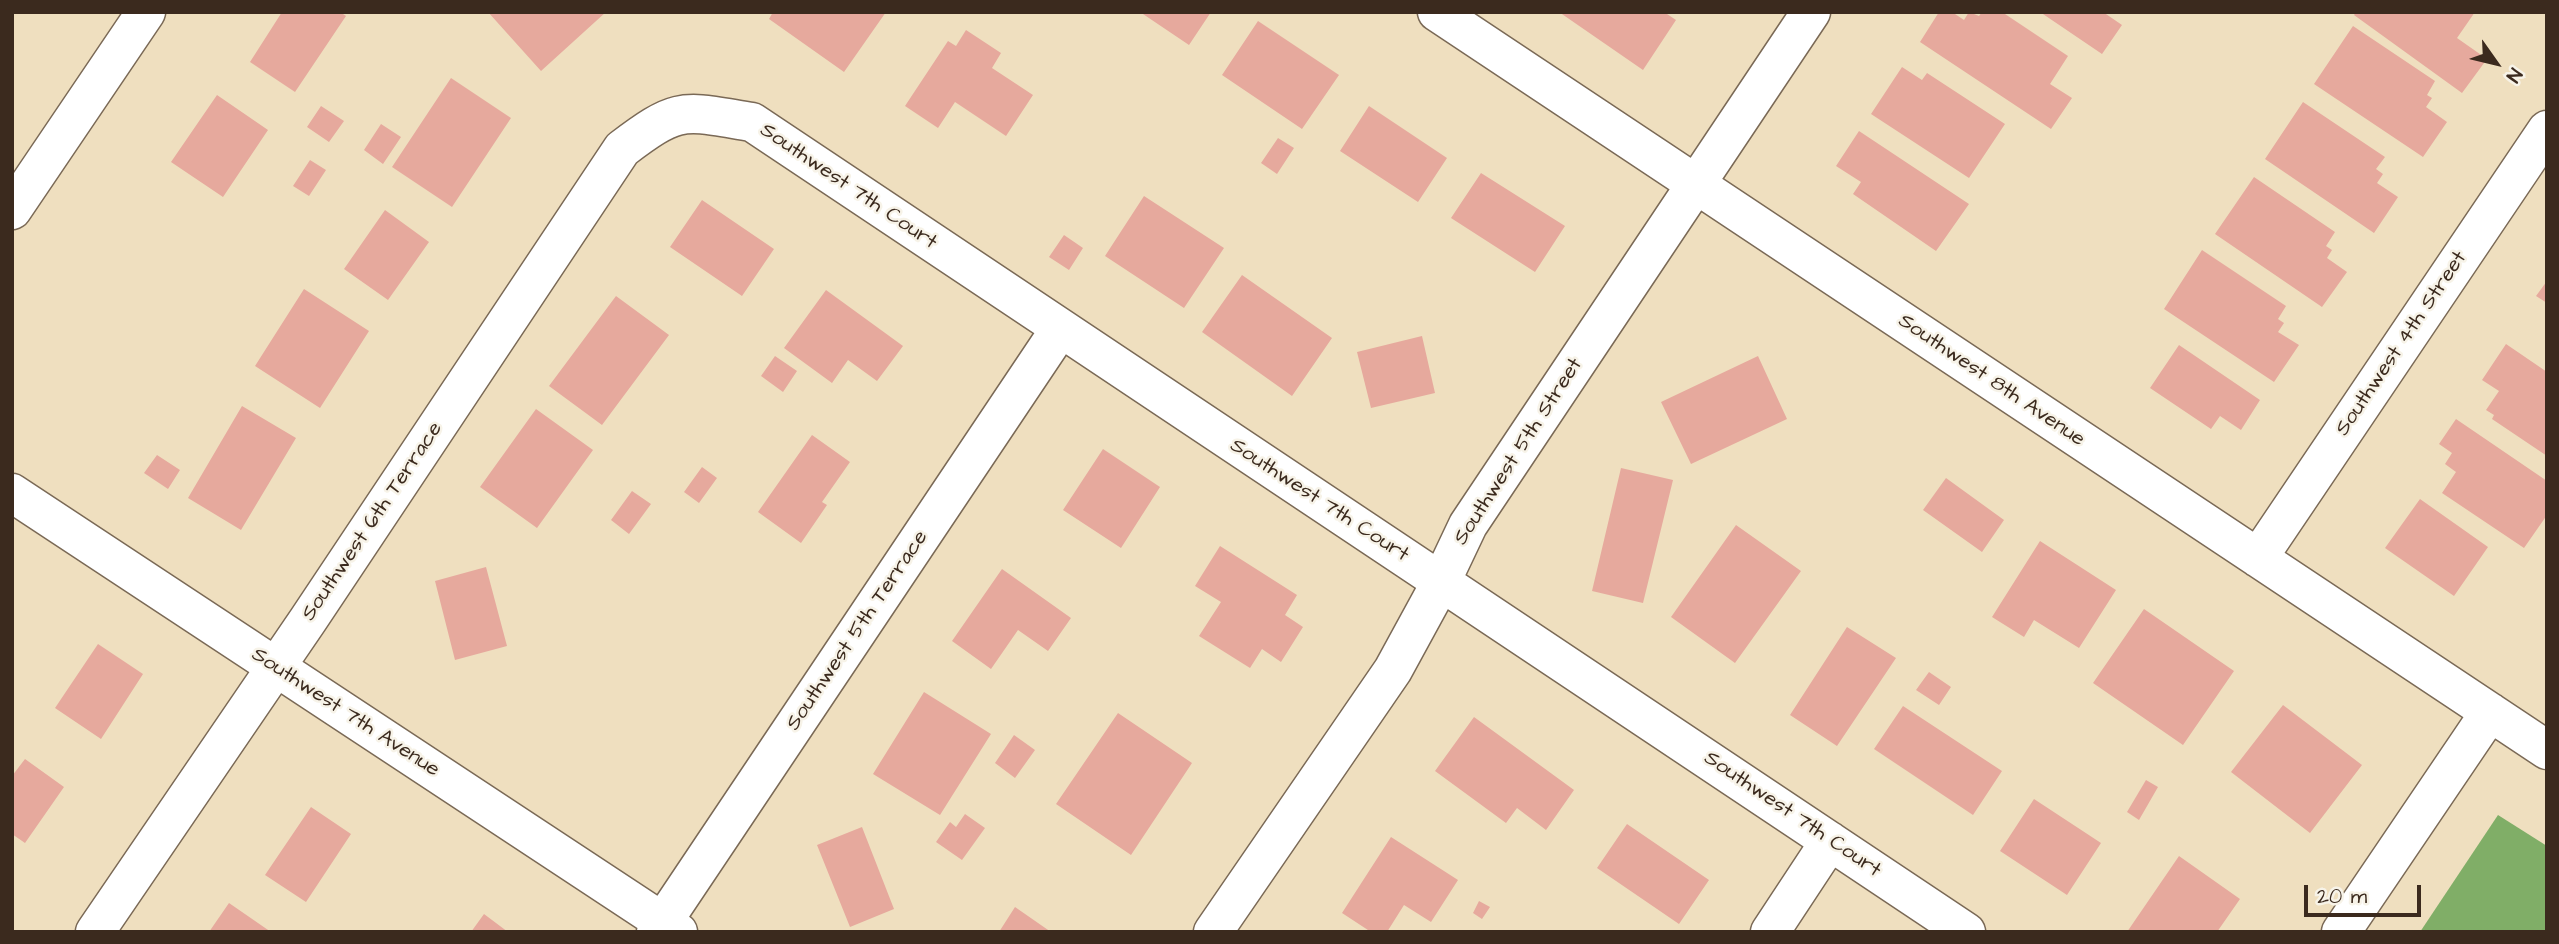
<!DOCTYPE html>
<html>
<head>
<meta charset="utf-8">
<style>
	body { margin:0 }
	#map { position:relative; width:2559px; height:944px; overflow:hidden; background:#efdfbf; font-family:"Architects Daughter",sans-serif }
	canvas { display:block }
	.frame { position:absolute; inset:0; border:14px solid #3b2a1e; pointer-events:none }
	.north { position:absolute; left:2461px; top:28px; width:70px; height:70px; -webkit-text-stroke:5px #f7f3e8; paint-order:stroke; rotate:124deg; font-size:19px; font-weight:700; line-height:28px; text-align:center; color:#3b2a1e }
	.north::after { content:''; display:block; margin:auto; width:24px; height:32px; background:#3b2a1e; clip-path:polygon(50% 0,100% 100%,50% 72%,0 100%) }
	.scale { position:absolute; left:2304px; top:885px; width:117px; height:32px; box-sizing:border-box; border:4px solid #3b2a1e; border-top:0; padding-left:9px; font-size:21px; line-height:24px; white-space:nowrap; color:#3b2a1e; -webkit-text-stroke:5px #f7f3e8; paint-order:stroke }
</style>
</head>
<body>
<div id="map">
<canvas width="2559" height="944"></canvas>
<div class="frame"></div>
<div class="north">N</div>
<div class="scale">20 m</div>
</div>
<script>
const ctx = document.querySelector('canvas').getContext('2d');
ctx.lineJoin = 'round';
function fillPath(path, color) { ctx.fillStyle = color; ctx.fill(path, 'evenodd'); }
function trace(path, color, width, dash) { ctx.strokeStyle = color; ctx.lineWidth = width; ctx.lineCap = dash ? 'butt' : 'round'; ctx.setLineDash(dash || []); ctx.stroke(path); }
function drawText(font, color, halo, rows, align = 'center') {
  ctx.font = font + ' "Architects Daughter",sans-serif'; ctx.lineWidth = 5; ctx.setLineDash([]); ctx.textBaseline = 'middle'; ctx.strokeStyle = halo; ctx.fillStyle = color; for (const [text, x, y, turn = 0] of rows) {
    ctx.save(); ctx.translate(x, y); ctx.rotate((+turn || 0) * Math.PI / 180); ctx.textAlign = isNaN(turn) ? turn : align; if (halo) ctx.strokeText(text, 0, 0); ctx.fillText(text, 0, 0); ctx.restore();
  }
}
fillPath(new Path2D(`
	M2498,815L2547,846V932H2420Z`), '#80ae67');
fillPath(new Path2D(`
	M282,12H340L346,16L295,92L250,62Z
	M488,12H606L541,71Z
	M773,12H886L844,72L769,19Z
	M1140,12H1211L1189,45Z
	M1559,12H1664L1676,20L1643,70Z
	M1939,12H1952L1964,20L1969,12L1979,16L1982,12H2002L2068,56L2050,84L2072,98L2051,129L1920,42Z
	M2040,12H2103L2122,25L2102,54Z
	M2356,12H2475L2457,38L2487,59L2462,93L2354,15Z
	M1258,21L1339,75L1302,129L1222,75Z
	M2353,26L2435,81L2427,95L2432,98L2426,107L2447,122L2423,157L2314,84Z
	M966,30L1001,53L992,68L1033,95L1006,136L955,102L938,128L905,106L948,41L956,46Z
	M1902,67L1922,80L1927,73L2005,124L1969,178L1871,114Z
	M451,78L511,118L452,207L392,167Z
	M217,95L268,130L223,197L171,162Z
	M2303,102L2385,157L2376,169L2383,174L2377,183L2398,197L2374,233L2265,159Z
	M321,106L344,121L329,142L307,127Z
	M1369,106L1447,158L1418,202L1340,151Z
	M381,124L401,137L383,164L364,150Z
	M1859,131L1969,204L1936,251L1853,194L1861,182L1836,166Z
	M1278,138L1294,148L1277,174L1261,163Z
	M310,160L326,170L309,196L293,186Z
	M1481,173L1565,226L1535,272L1451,218Z
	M2254,177L2335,232L2326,246L2332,250L2327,258L2347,272L2322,307L2215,234Z
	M1144,196L1224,248L1184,308L1105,256Z
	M702,200L774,249L742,296L670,247Z
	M385,210L429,242L388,300L344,269Z
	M1064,235L1083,248L1069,270L1049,257Z
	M2202,250L2286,306L2278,319L2284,323L2278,332L2299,345L2274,382L2164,309Z
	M1242,275L1332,338L1292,396L1202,332Z
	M2547,281V303L2536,296Z
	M304,289L369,331L320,408L255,366Z
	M826,290L903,346L877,381L848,360L832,383L784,348Z
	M616,296L669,335L602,425L549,386Z
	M1422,336L1435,393L1371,408L1357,352Z
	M2506,344L2547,372V456L2492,419L2494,415L2486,410L2499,391L2482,380Z
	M2179,345L2260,400L2241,430L2220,416L2211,429L2150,388Z
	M775,356L797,371L783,392L761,376Z
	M1758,356L1787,419L1691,464L1661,402Z
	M242,406L296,438L241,530L188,498Z
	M536,409L593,450L537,528L480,487Z
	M2456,419L2547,481V515L2524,548L2442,493L2456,472L2445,464L2452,453L2439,444Z
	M812,435L850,462L822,502L827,505L801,543L758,512Z
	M1103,449L1160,487L1121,548L1063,510Z
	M157,455L180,470L168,489L144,473Z
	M702,467L717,478L699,503L684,492Z
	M1621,468L1673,480L1643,603L1592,591Z
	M1946,478L2004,520L1982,552L1923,510Z
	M632,491L651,504L629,534L611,520Z
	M2420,499L2488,547L2454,596L2385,548Z
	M1736,525L1801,571L1735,663L1671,617Z
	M2040,541L2116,590L2079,648L2034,620L2024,637L1992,617Z
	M1220,546L1297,595L1285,615L1303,627L1281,662L1262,649L1250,668L1199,636L1221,602L1195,586Z
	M486,567L507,646L455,660L435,581Z
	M1002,569L1071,618L1048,651L1018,630L991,669L952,641Z
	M2144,609L2234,671L2183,745L2093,683Z
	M1847,627L1896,658L1837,746L1790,715Z
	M98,644L143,674L101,739L55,708Z
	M1929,672L1951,687L1939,705L1916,690Z
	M924,692L991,734L940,815L873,774Z
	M2283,705L2362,765L2310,833L2231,772Z
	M1903,706L2002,771L1973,815L1874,749Z
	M1118,713L1192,763L1131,855L1056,804Z
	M1474,717L1574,790L1546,830L1517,808L1506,823L1435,771Z
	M1014,735L1035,750L1015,778L995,763Z
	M25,759L64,787L25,843L12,834V776Z
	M2146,780L2158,787L2139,820L2127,812Z
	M2034,799L2101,843L2067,895L2000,851Z
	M311,807L351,834L306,902L265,875Z
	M965,814L985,828L962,860L936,842L950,822L956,827Z
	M1627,824L1709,880L1679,924L1597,868Z
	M862,827L894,909L850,927L817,845Z
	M1391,837L1458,880L1431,922L1404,905L1387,932H1371L1342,913Z
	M2179,856L2240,899L2217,932H2127Z
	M1479,901L1490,907L1482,919L1473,913Z
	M229,903L271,932H209Z
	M1015,907L1051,932H999Z
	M484,914L508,932H471Z`), '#e6a99d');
const minor = new Path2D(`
	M1437,12L2547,750
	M12,210L146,12
	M12,493L678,932
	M2258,558L2547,130
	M95,932L308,620L622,149C680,105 682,111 752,122L1966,932
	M656,932L1060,329
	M1213,932L1393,670L1441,582L1468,525L1811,12
	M1770,932L1830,841
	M2341,932L2490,712`);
trace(minor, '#7a6956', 41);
trace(minor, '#fff', 38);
drawText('21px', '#3b2a1e', '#f7f3e8', [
	["Southwest 7th Court",848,187,34],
	["Southwest 4th Street",2402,344,-56],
	["Southwest 8th Avenue",1991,381,34],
	["Southwest 5th Street",1519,452,-57],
	["Southwest 7th Court",1319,501,33],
	["Southwest 6th Terrace",373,522,-56],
	["Southwest 5th Terrace",858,631,-56],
	["Southwest 7th Avenue",345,713,33],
	["Southwest 7th Court",1792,815,34]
]);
</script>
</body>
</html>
